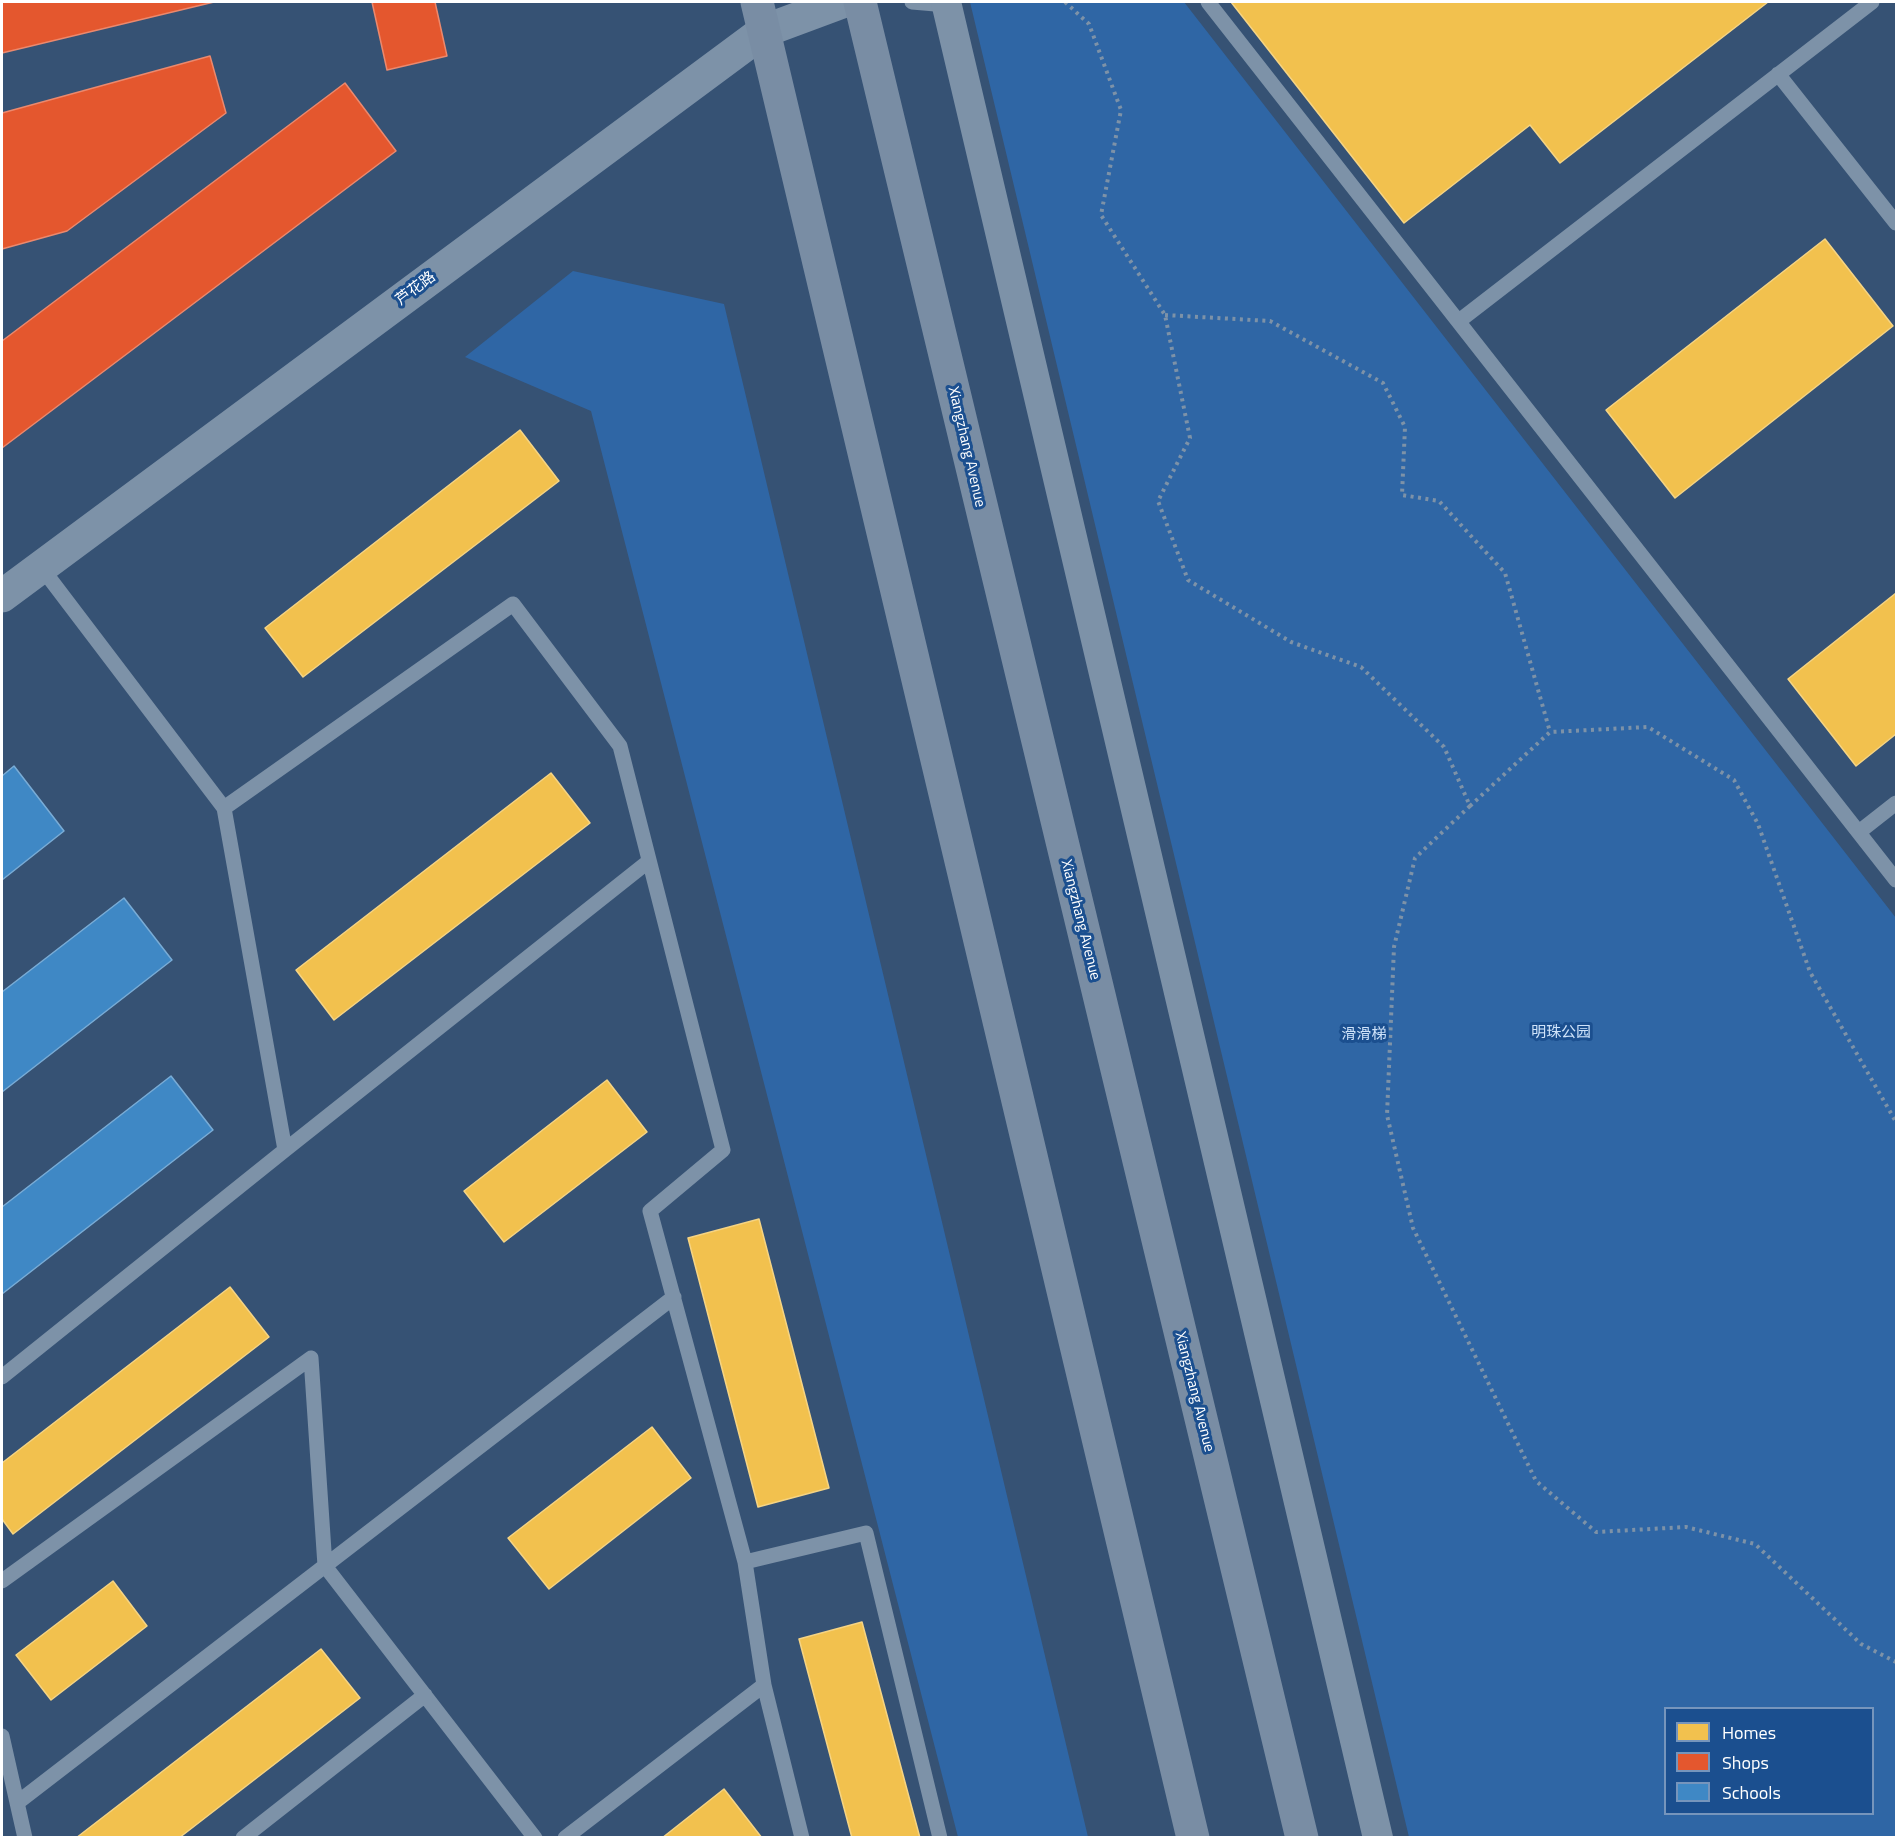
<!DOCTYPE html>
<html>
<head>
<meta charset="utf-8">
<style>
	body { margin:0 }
	#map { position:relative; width:1898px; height:1839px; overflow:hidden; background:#365274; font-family:"Titillium Web",sans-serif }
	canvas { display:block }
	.frame { position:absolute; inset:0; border:3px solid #fff; pointer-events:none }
	.legend { position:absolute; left:1664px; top:1707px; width:210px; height:108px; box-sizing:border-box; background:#1b4f8f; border:2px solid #7695bc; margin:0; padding:8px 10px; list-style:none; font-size:18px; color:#fff }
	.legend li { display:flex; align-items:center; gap:12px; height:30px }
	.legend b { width:30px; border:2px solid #7695bc }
</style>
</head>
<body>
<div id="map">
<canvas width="1898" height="1839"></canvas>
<div class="frame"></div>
<ul class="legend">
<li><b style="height:16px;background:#f2c14e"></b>Homes</li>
<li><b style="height:16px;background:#e4572e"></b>Shops</li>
<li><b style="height:16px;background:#3f88c5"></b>Schools</li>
</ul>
</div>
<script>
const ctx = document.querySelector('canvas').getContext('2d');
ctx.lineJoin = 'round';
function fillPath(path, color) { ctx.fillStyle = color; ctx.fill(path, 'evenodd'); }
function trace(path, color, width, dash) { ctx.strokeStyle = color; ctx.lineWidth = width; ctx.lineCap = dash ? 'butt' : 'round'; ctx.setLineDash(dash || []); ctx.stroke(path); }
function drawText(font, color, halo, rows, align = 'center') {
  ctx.font = font + ' "Titillium Web","Noto Sans SC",sans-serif'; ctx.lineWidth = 6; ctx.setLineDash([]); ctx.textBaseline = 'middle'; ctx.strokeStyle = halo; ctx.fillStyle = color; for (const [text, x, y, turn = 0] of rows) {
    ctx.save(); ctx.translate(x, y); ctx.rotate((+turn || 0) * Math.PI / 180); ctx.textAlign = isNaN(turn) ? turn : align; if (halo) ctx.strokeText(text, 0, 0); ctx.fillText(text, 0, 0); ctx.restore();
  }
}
fillPath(new Path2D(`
	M970,2H1184L1896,918V1837H1409ZM1872,1708V1814H1666V1708Z
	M573,271L724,304L1088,1837H958L591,411L465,357Z`), '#2f66a5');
const homes = new Path2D(`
	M1231,2H1768L1560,163L1530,125L1404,223Z
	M1825,239L1893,326L1675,498L1606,410Z
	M520,430L559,481L303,677L265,628Z
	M1896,593V734L1856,766L1788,679Z
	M551,773L590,823L334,1020L296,970Z
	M607,1080L647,1132L504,1242L464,1191Z
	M759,1219L829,1488L758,1507L688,1238Z
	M230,1287L269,1337L13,1534L2,1519V1463Z
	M652,1427L691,1478L549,1589L508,1538Z
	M113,1581L147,1626L51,1700L16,1655Z
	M862,1622L920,1838H852L799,1639Z
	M321,1649L360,1698L179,1838H76Z
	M724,1789L762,1838H662Z`);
fillPath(homes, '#f2c14e');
trace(homes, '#f6d483', 1.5);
const shops = new Path2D(`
	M2,2H214L2,53Z
	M372,2H435L447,56L387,70Z
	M210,56L226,113L67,231L2,249V113Z
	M345,83L396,151L2,448V341Z`);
fillPath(shops, '#e4572e');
trace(shops, '#ec896d', 1.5);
const schools = new Path2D(`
	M14,766L64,831L2,880V776Z
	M124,898L172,960L2,1092V992Z
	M171,1076L213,1130L2,1294V1207Z`);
fillPath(schools, '#3f88c5');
trace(schools, '#79acd6', 1.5);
trace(new Path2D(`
	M1065,2L1089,24L1121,110L1101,215L1165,315L1190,438L1158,501L1188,580L1291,642L1361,667L1444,747L1470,806L1415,858L1394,947L1387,1115L1413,1228L1536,1481L1596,1532L1686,1527L1755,1544L1861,1644L1896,1662
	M1165,315L1270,321L1383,383L1405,427L1402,495L1439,501L1505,573L1550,732
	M1470,806L1550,732L1648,727L1734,780L1758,824L1810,972L1896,1122`), '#7d92a8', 4, [3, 4.5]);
trace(new Path2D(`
	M912,2L947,5L950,3
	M1208,2L1896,880
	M1778,74L1896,223
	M1459,321L1872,2
	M224,808L513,604L620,746L723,1150L650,1211L745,1562L866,1533L940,1838
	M1859,832L1896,803
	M285,1150L649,861
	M2,1377L285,1150L224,808L41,567
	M745,1562L764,1685
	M2,1581L311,1358L325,1566L535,1838
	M2,1736L25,1838
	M17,1803L674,1297
	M243,1838L425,1695
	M565,1838L764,1685L802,1838`), '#7d92a8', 15);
trace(new Path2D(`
	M946,2L1378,1838`), '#7d92a8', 30);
trace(new Path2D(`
	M2,596L764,31L842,2`), '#7d92a8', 33);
trace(new Path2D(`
	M757,2L1193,1838
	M860,2L1302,1838`), '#798da4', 33);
drawText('15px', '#fff', '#1b4f8f', [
	["芦花路",416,289,-37],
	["Xiangzhang Avenue",966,447,77],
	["Xiangzhang Avenue",1080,920,76],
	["Xiangzhang Avenue",1194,1392,76]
]);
drawText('15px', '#cfe3fa', '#1b4f8f', [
	["明珠公园",1561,1033],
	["滑滑梯",1364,1035]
]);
</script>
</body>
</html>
